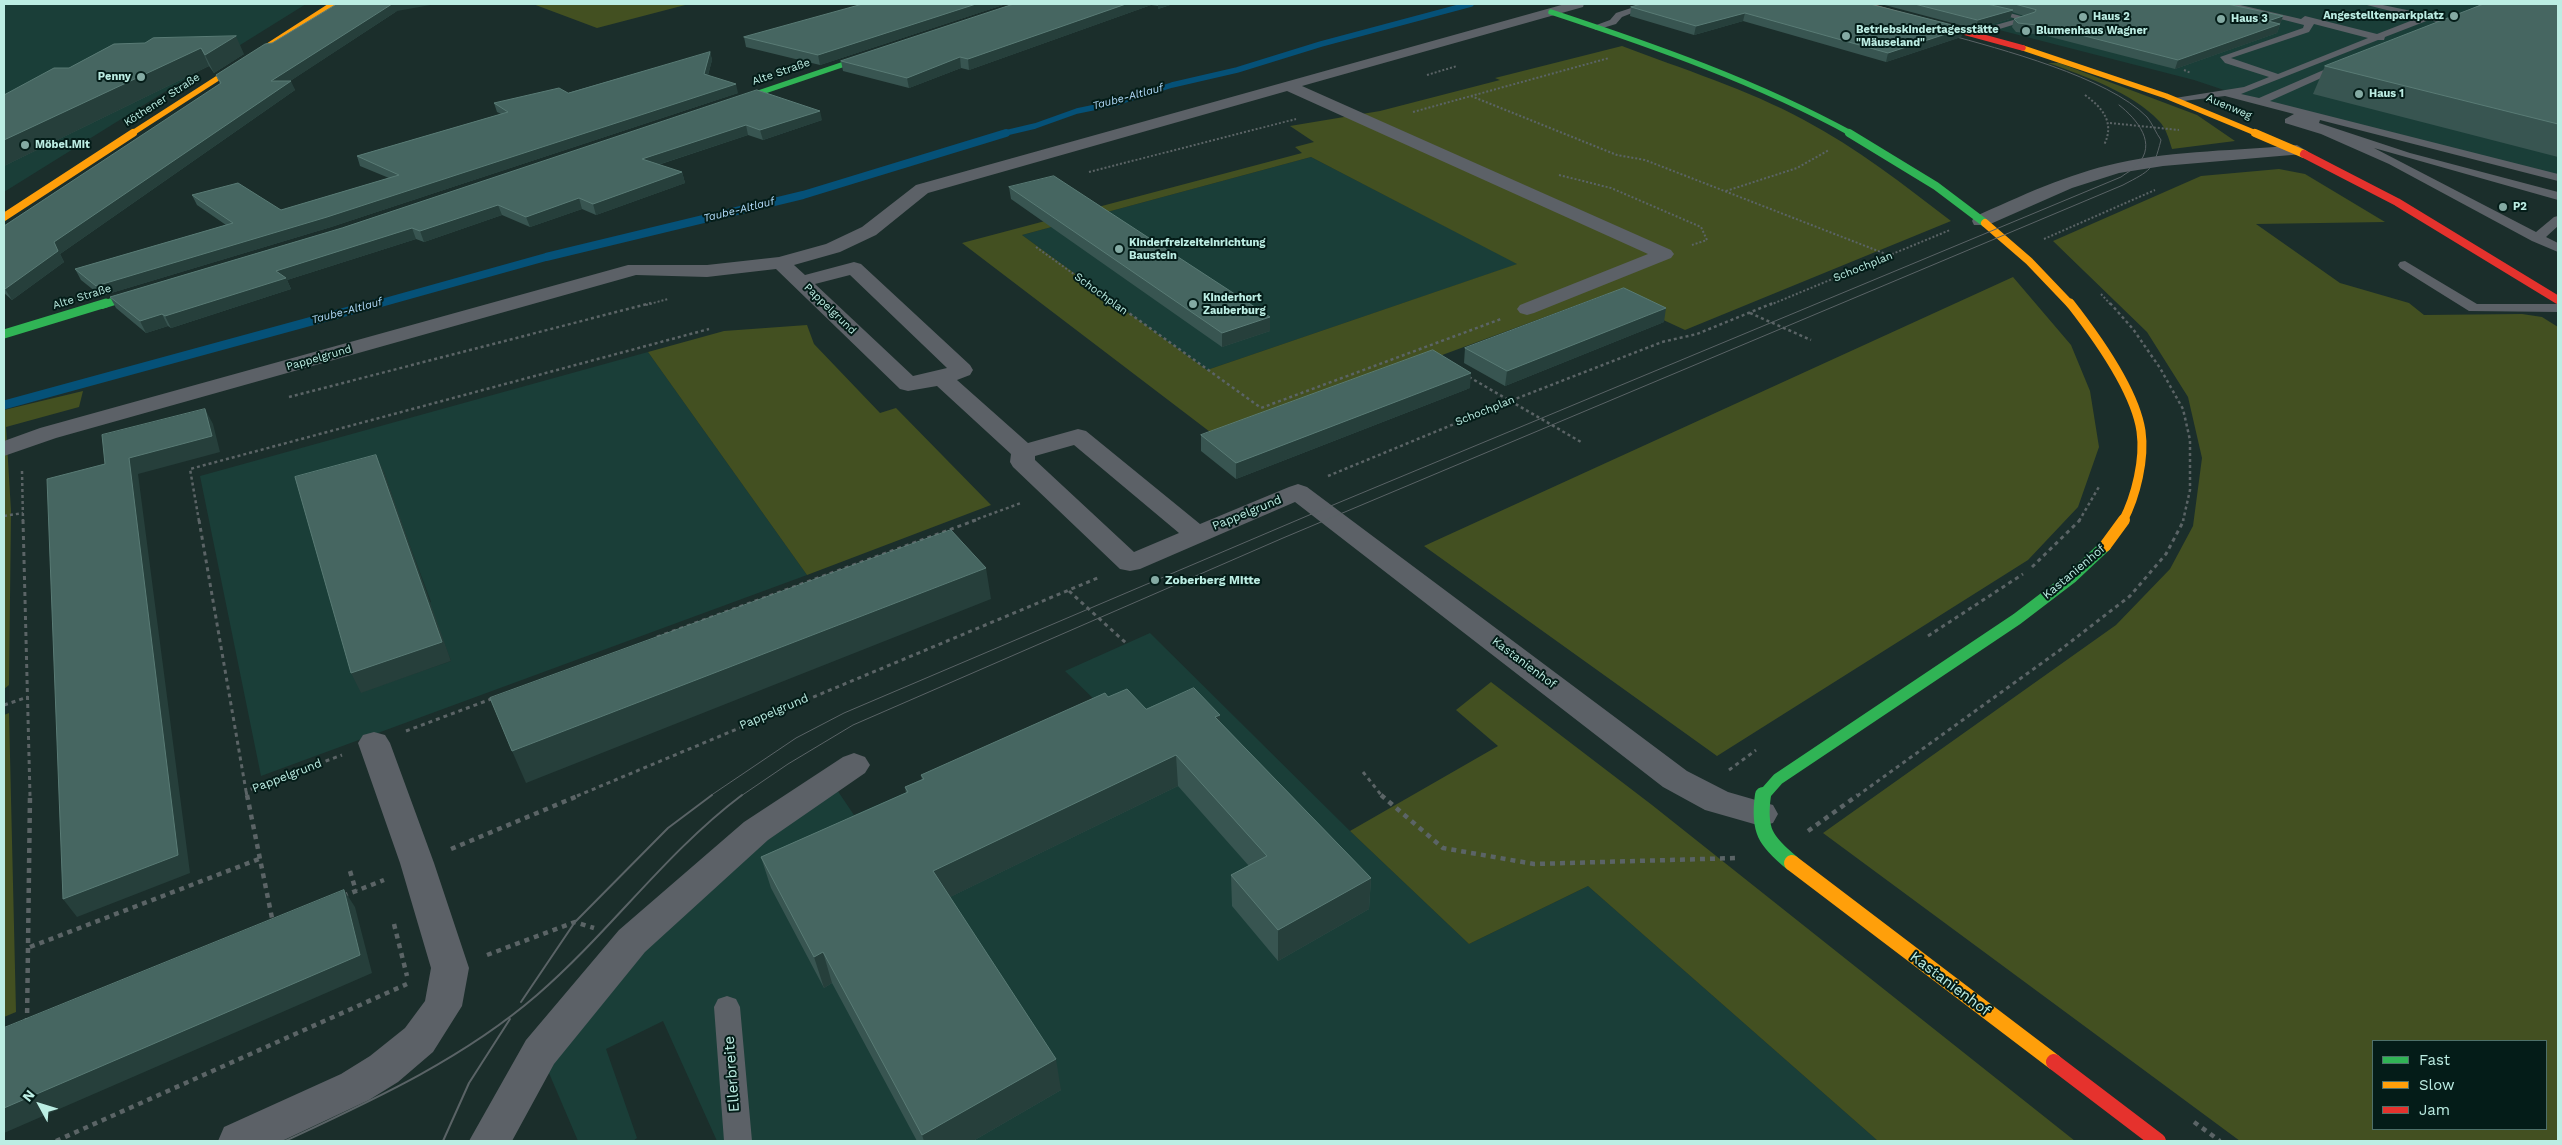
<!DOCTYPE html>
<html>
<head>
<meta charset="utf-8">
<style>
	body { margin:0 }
	#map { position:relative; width:2562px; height:1145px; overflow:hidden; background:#1b2e2b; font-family:"Work Sans",sans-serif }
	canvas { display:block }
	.frame { position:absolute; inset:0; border:5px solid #bcede3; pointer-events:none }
	.legend { position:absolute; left:2372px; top:1040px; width:175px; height:90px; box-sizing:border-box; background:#041c18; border:1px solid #4e7069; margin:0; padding:6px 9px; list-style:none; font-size:15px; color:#bcede3 }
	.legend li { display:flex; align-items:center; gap:10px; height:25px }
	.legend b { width:25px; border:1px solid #4e7069 }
	.north { position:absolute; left:15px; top:1080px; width:50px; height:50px; -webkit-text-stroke:4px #041c18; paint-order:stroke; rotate:309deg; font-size:14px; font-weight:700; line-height:20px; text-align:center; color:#bcede3 }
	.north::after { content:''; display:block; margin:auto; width:18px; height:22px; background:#bcede3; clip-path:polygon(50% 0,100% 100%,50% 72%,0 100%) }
</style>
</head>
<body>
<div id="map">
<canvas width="2562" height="1145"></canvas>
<div class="frame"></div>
<ul class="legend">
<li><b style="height:6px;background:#30b455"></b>Fast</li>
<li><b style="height:6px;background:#ff9f0a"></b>Slow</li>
<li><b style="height:6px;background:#e5322d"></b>Jam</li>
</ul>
<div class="north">N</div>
</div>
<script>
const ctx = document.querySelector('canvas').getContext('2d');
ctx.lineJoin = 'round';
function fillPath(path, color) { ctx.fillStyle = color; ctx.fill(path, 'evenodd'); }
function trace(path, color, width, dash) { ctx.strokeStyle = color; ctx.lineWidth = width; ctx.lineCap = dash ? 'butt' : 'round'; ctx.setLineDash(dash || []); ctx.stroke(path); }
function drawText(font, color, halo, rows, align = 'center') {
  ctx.font = font + ' "Work Sans",sans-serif'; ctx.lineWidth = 4; ctx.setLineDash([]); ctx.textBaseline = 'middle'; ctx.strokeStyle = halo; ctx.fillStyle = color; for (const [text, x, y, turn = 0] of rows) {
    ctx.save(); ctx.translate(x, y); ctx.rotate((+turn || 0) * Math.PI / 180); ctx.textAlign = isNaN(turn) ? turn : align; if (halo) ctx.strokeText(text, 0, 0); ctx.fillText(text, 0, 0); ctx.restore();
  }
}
fillPath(new Path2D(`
	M4,4H306L4,192Z
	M1898,4H2558V178L2260,102L2194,80Z
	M1311,157L1518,264L1207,370L1022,235Z
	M648,352L807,575L261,776L200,476ZM384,472L394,501L389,502L395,517L399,516L431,602L423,605L430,624L436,622L451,661L361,692L305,495Z
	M1150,633L1350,831L1469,944L1588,886L1878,1141H717L663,1021L606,1049L637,1138L633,1141H578L540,1052L632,941L831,781L854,815L1102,707L1065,671Z`), '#1a3e38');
fillPath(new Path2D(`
	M533,4H689L597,28Z
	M1622,46C1682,69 1747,89 1804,120C1857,148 1904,185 1951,221L1685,330L1607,294L1218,438L962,243L1302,153L1295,147L1314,142L1290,126L1380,111L1500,80L1495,78ZM1311,157L1517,264L1207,370L1022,235Z
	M2048,63H2059L2197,115L2235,141L2172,149C2169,139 2166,128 2159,121C2133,93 2083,75 2048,63Z
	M2279,169L2305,174L2385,222L2256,224L2340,283L2409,303L2424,315L2522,314L2542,317L2558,327V1141H2240L1823,833L2116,625L2170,569L2193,526L2202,458L2188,397L2147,332L2053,241L2201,176ZM2373,1041H2546V1129H2373Z
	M2013,277L2071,345L2090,391L2099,447L2078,507L2028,560L1717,756L1424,546Z
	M807,325L814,344L880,413L896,408L991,505L807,575L648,352L724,331Z
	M83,391L79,407L6,427L11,511L9,685L4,689V410Z
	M1491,682L1652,805L2075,1141H1878L1588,886L1469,944L1350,831L1498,746L1456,710Z
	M9,713L16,1012L4,1017V715Z`), '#435021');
trace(new Path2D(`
	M1001,134L1035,126L1077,111L1116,103L1172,85L1237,70L1321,44L1471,4`), '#055178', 5.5);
trace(new Path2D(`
	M374,305L546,257L803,195L1006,133`), '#055178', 8);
trace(new Path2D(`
	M4,405L378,303`), '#055178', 9);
trace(new Path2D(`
	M2184,70L2191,73
	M1427,75L1457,66
	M2085,95C2103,108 2115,123 2104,145
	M1471,96L1617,155L1645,160L1891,256
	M1413,112L1609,58
	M2110,123L2179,130
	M1089,172L1296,119
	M1559,175L1611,188L1701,227L1707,240L1692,245
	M1726,191L1797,168L1829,150
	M2044,239L2155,190
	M1036,247L1117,305
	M2101,294L2111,305
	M646,305L668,299
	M1770,305L1950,230`), '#5b6466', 2, [2, 2]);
trace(new Path2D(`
	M1115,303L1261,408L1501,319
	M2110,303L2133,329L2160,368L2183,409L2190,440V490L2183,521
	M1750,313L1811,340
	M1469,377L1581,442
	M289,397L651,303
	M22,471L23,521
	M1328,476L1510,401L1662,342L1697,334L1773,303
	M4,516L23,513
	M199,521L190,469L709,329
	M972,521L1021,503
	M2079,521L2100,485`), '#5b6466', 2.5, [3, 3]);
trace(new Path2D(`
	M23,520L30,796
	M199,520L246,791L342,755
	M2032,567L2080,520
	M1069,591L1126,643
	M1928,636L2023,574
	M657,637L976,520
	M4,705L28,697
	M406,731L494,698
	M1729,770L1756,750
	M1363,772L1382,796
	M246,791L247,796
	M577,796L1100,577
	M1857,796L2060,650L2130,596L2166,554L2184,520`), '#5b6466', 3, [4, 4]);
trace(new Path2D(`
	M247,795L273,923
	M1381,795L1443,848L1534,864L1737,858
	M1808,831L1858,795
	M451,849L580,795
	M350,871L356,891
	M343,896L384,880
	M394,924L407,976
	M30,947L259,859
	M487,955L575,922L594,928
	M27,1023L30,795
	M2194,1122L2220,1141
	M56,1141L407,984`), '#5b6466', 4.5, [5, 5]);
fillPath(new Path2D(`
	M1643,4H1655L1622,17L1616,24L1596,30L1591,27L1610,20L1616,13Z
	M1962,4H1976L2032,19L1977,36L1974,35V31L2017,19Z
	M2222,4H2236L2301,19L2305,16L2377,34L2418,18L2363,4H2378L2450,19V23L2428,31L2423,28L2437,22L2429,20L2385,37L2384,40H2378L2241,94L2259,98L2342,62H2348V66L2270,101L2558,174V181L2320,120L2319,123L2410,153L2558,192V200L2374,148L2536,232L2554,217L2558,216V226L2546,237L2558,243V252L2532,241L2389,164L2321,134L2285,123V119L2294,114L2225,96L2175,102V98L2244,87L2269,77L2225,63L2220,57L2303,28L2304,25ZM2314,24L2368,38L2278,74L2231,58L2309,32Z
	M2405,261L2477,304H2558V312L2469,311L2400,268L2398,265L2400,262Z
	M727,996L736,999L740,1007L752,1141H724L714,1007L718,999Z`), '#5c6167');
fillPath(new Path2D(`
	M1565,4H1584L1583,7L1302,86L1671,250L1674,254L1671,258L1534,313L1527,315L1520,313L1517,309L1520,305L1648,254L1287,91L928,193L876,235L840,252L794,265L805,275L854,262L861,264L970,365L973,370L970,375L957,380L1028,443L1078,429L1086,431L1200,524L1289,487L1298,484L1307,487L1687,771L1728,792L1773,805L1778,814L1773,823L1761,826L1705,810L1663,787L1295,502L1140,569L1130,571L1120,569L1013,467L1010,462L1011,454L937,386L908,391L900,389L776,269L707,277L636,275L56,438L4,456V441L40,428L628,265H707L779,257L826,244L862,227L916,185ZM850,275L947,368L913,376L815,284ZM1074,445L1179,533L1134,552L1035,460V456Z
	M2297,145L2305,150L2303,154L2163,166L2119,173L2072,188L1988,225H1974L1972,221L1974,217C2021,196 2067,174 2118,163C2176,150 2238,151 2297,145Z
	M374,732L385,735L390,743L434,863L469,968L462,1006L433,1052L398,1082L369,1100L282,1141H218L224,1127L341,1074L370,1056L405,1028L425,1001L431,968L400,863L358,743L363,735Z
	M854,753L865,757L870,765L865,773L768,840L645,952L554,1064L512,1141H469L526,1040L619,930L744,822L843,757Z`), '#5c6167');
trace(new Path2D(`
	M1551,12C1654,46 1757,82 1852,134
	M726,104L877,53`), '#30b455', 5.5);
trace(new Path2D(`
	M1849,133L1936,186L1985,223
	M102,305L147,291`), '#30b455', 8);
trace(new Path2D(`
	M4,334L106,303`), '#30b455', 9);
trace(new Path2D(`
	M1763,796L1778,779L2017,619L2072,577L2105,546`), '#30b455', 12);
trace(new Path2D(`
	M1763,795C1758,830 1765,841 1792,863`), '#30b455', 16);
trace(new Path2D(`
	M2023,48L2166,96L2258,134
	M131,134L333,4`), '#ff9f0a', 5.5);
trace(new Path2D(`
	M2255,133L2304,154
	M4,217L133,133
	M1985,223L2029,261L2071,305`), '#ff9f0a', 8);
trace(new Path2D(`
	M2070,303C2095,335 2135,391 2141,431C2145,459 2136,496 2123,521`), '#ff9f0a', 9);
trace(new Path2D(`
	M2105,546L2124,520`), '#ff9f0a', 12);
trace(new Path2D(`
	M1792,863L2054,1062`), '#ff9f0a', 16);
trace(new Path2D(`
	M1861,4L2023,48`), '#e5322d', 5.5);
trace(new Path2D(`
	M2304,154L2397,202L2558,300`), '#e5322d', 8);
trace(new Path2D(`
	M2054,1062L2158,1141`), '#e5322d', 16);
trace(new Path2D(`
	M710,796L796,738L844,713L1321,510L2121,177C2126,173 2133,170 2137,165C2158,144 2137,119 2119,105
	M741,796L788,764L853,725L1283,538L2123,185C2151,170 2153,171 2161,140C2156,133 2152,123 2147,117C2108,77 2000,49 1946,34`), '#5a6366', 1);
trace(new Path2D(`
	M521,1002L575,922L668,828L712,795
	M285,1141C373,1100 463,1059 537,995C610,932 665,853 742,795
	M443,1141L469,1083L510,1019`), '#5a6366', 2);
fillPath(new Path2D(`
	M863,4H1006L820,65L746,47L744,37Z
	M1014,4H1173L1158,9V6L1151,5L969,70L961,68L909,88L843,71L841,61Z
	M1642,4L1964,28L1961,37L1886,62L1743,21L1694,35L1630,16L1631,7Z
	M1881,4H2227L2283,16L2277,33L2175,69L2043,35L2016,32L2012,27L2014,19L2024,16L2012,12L2010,19L1975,29Z
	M2479,4H2558V157L2313,94L2325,66L2478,6Z
	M397,11L290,81L295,90L60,254L64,262L12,300L4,293V226L220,84L216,75L272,43Z
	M114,44L244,54L214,73L209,66L4,166V95L69,68Z
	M710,52L712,60L708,75L738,93L331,227L101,296L81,280L75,269L226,225L197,205L192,195L281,210L389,178L360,166L357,156L501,114L497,112L494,103L568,93Z
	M757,90L822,120L763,140L748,135L658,165L682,172L685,183L596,215L582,209L530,227L502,215L424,242L416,239L287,280L291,289L171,328L168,326L146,333L116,308L110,297L342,228Z
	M1009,187L1270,331L1222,347L1011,199Z
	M1664,322L1505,386L1464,363L1465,348Z
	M1470,388L1236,479L1201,451V435Z
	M1108,697L1146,709L1220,715V722L1371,878L1369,909L1278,961L1232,906L1231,875L1249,866L1178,786L950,897L1061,1090L973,1141H917L832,983L824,988L771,888L761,857L906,793L905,787L922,779L921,775Z`), '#385551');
fillPath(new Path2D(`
	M392,4H436L397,11L275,91L271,81Z
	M976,4H1006L820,65L818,55Z
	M1126,4H1151V5L969,70L968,59Z
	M1158,4H1173L1158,9Z
	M2013,10L2010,19L1975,29L1978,20Z
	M1745,13L1743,21L1694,35L1696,26Z
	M2283,16L2277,33L2175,69L2178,60L2268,21Z
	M1964,28L1961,37L1886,62L1888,53Z
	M236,36L244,54L214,73L205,55Z
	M201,48L209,66L4,166V140Z
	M710,52L712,60L706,82L704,74Z
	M960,57L961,68L909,88L907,78Z
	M291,81L295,90L60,254L64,262L12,300L5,289L54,242Z
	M736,84L738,93L331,227L101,296L96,286Z
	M820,111L822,120L763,140L760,130Z
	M746,125L748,135L645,169L642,159Z
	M682,172L685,183L596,215L593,204Z
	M579,198L582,209L530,227L526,217Z
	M498,205L502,215L424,242L420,231Z
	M412,228L416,239L287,280L291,289L171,328L165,316L276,271Z
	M1666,308L1664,322L1505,386L1507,371Z
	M162,314L168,326L146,333L140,321Z
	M1270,317V331L1222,347V333Z
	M1471,373L1470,388L1236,479V463Z
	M205,409L213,424L220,452L138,474L190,873L77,917L63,899L129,458Z
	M376,455L384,472L451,661L361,693L351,673Z
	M986,568L991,599L526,783L512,751Z
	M1220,715L1221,745L1215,717Z
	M1176,755L1178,786L940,902L933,871Z
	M1371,878L1369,909L1278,961V930Z
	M344,890L355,907L372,973L4,1133V1108Z
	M823,952L832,983L824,988L814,957Z
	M1056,1059L1061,1090L973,1141H924L922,1135Z`), '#263f3b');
const building = new Path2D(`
	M337,4H392L271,81H291L54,242L58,251L5,289L4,287V226L221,83L216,75L265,44L272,43Z
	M863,4H976L818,55L744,37Z
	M1014,4H1126L968,59L960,57L907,78L841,61Z
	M1642,4H1870L1964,28L1888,53L1745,13L1696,26L1631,7Z
	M1915,4H1987L2013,10L1978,20Z
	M2015,4H2227L2283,16L2268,21L2280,24L2178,60L2046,26L2018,23L2014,19L2035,12L2036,10Z
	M2484,4H2558V124L2325,66Z
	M236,36L205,55L201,48L4,140V95L54,68H69L114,44L145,43L153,38Z
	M710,52L704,74L736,84L327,217L96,286L75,269L233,223L192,195L238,183L281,210L399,175L357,156L508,112L494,103L559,88L568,93Z
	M757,90L820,111L760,130L746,125L642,159L682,172L593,204L579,198L526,217L498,205L420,231L412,228L276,271L286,278L165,316L162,314L140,321L110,297L342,228Z
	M1054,176L1270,317L1222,333L1009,187Z
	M1624,288L1666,308L1507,371L1465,348Z
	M1433,350L1471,373L1236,463L1201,435Z
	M205,409L212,436L129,458L178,855L63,899L47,479L105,464L102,435Z
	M376,455L442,642L351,673L295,477Z
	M951,530L986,568L512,751L490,698Z
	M1194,688L1220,715L1215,717L1371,878L1278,930L1231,875L1267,856L1176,755L933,871L1056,1059L922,1135L823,952L814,957L761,857L908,792L905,787L924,779L921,775L1105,693L1108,697L1127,689L1146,709Z
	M344,890L360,955L4,1108V1028Z`);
fillPath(building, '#466661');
trace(building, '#597b75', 1);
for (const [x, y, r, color] of [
	[2454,16,5,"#84aaa3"],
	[2083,17,5,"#84aaa3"],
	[2221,19,5,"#84aaa3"],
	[2026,31,5,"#84aaa3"],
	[1846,36,5,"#84aaa3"],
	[141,77,5,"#84aaa3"],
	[2359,94,5,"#84aaa3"],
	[25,145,5,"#84aaa3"],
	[2503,207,5,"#84aaa3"],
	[1119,249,5,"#84aaa3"],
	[1193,304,5,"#84aaa3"],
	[1155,580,5,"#84aaa3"]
]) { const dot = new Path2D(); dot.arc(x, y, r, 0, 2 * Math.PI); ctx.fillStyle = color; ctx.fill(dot); trace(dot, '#041c18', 2); }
drawText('bold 11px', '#bcede3', '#041c18', [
	["Angestelltenparkplatz",2444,16,"right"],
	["Haus 2",2093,17],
	["Haus 3",2231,19],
	["Betriebskindertagesstätte",1856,30],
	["\"Mäuseland\"",1856,43],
	["Blumenhaus Wagner",2036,31],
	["Penny",131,77,"right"],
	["Haus 1",2369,94],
	["Möbel.Mit",35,145],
	["P2",2513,207],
	["Kinderfreizeiteinrichtung",1129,243],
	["Baustein",1129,256],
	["Kinderhort",1203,298],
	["Zauberburg",1203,311]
], 'left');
drawText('11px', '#bcede3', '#041c18', [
	["Alte Straße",781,72,-19],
	["Köthener Straße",162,100,-33],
	["Auenweg",2229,107,23],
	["Schochplan",1863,267,-22],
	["Schochplan",1101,294,36],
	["Alte Straße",82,297,-17],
	["Pappelgrund",830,309,44],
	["Pappelgrund",319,358,-16],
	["Schochplan",1485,411,-22]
]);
drawText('italic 11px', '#b3dcfb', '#041c18', [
	["Taube-Altlauf",1128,97,-15],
	["Taube-Altlauf",739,210,-14],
	["Taube-Altlauf",347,311,-15]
]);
drawText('12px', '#bcede3', '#041c18', [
	["Pappelgrund",1247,513,-22],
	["Kastanienhof",2074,572,-40],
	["Kastanienhof",1524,663,37],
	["Pappelgrund",774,712,-23],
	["Pappelgrund",287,776,-21]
]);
drawText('bold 12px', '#bcede3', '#041c18', [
	["Zoberberg Mitte",1165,580]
], 'left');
drawText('15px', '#bcede3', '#041c18', [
	["Kastanienhof",1950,984,37],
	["Ellerbreite",732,1074,-94]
]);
</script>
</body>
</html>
